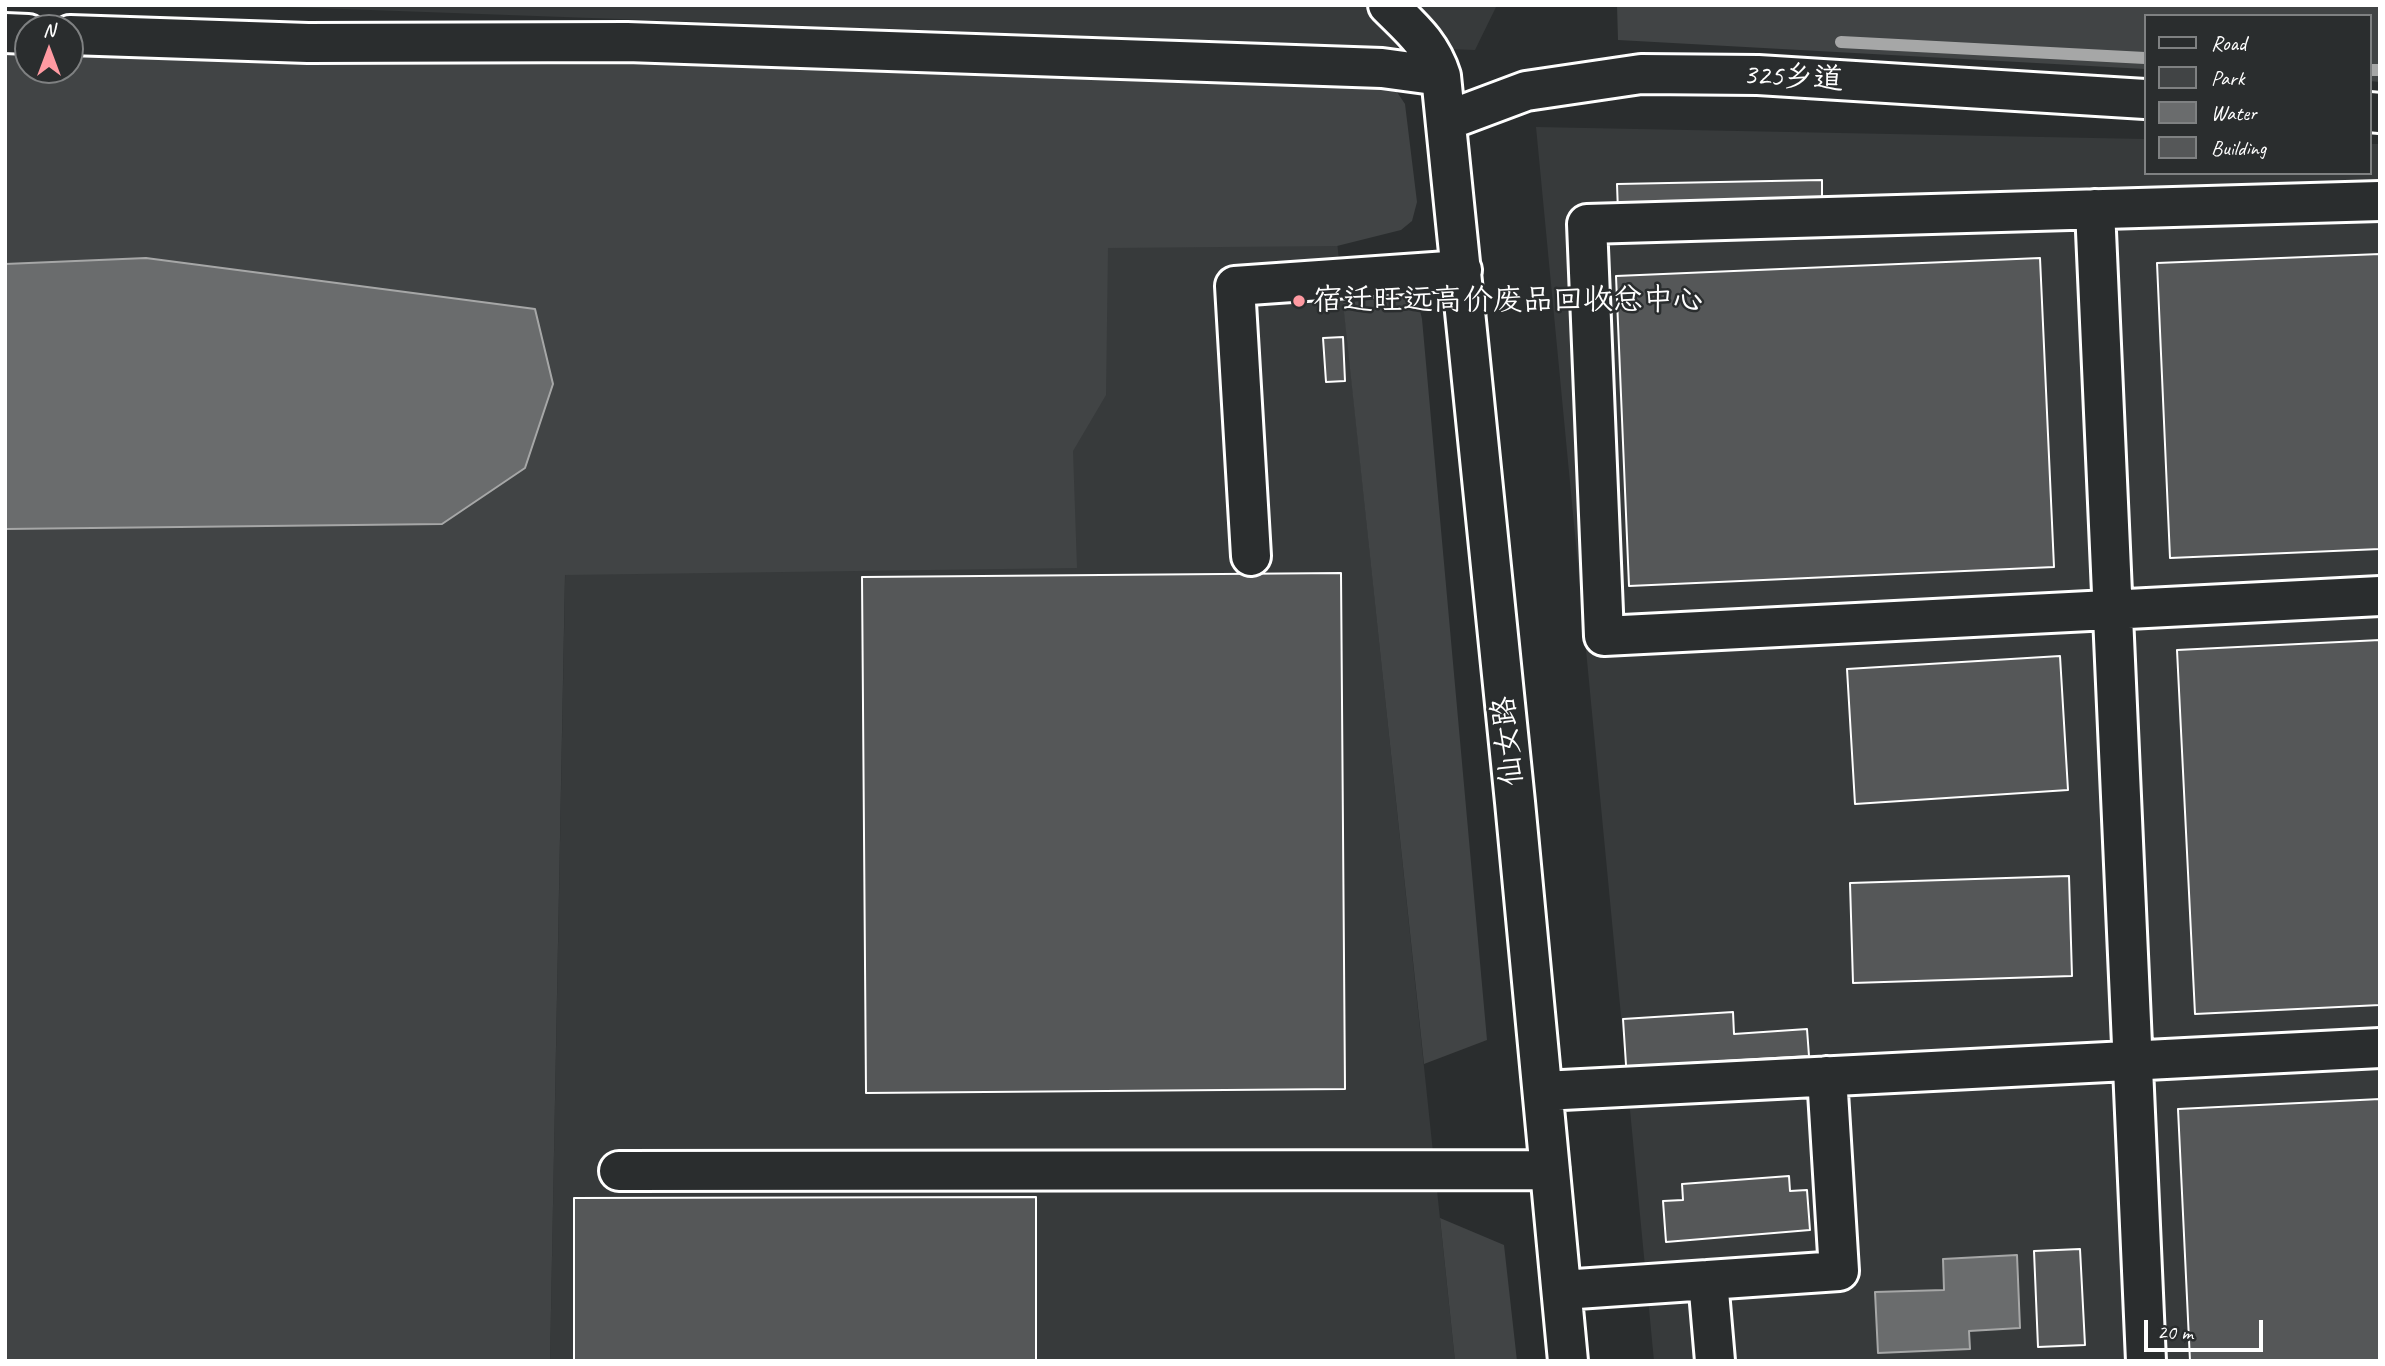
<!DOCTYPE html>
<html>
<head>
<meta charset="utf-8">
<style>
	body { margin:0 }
	#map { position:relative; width:2385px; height:1366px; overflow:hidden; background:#2a2d2e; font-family:Caveat,sans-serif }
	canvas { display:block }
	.frame { position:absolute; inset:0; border:7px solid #fff; pointer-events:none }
	.legend { position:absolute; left:2144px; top:14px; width:228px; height:161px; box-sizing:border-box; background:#2a2d2e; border:2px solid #7f8182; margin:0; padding:9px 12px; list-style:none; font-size:21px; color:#fff }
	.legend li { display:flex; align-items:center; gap:14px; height:35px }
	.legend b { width:35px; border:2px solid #7f8182 }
	.north { position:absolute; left:14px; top:14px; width:70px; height:70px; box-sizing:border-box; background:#2a2d2e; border:2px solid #7f8182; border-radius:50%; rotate:0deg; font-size:19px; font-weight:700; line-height:28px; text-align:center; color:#fff }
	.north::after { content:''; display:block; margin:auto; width:24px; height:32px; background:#ff9aa2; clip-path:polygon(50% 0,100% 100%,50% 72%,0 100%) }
	.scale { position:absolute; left:2144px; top:1320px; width:119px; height:32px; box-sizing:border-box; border:4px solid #fff; border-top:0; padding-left:9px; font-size:21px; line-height:24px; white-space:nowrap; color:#fff; -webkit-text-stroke:5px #2a2d2e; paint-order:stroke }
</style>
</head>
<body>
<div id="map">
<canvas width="2385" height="1366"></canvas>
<div class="frame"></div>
<ul class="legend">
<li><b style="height:9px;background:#2a2d2e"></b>Road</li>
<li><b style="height:19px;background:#414445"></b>Park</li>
<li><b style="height:19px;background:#6a6c6d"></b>Water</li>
<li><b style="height:19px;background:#555758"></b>Building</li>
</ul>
<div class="north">N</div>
<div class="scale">20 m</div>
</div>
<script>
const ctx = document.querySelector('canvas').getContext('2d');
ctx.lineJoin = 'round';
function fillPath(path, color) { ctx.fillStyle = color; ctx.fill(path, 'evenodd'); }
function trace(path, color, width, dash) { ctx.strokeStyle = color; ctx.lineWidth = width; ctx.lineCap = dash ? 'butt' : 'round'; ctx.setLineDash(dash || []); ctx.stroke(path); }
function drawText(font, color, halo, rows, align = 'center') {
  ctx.font = font + ' Caveat,"LXGW WenKai TC",sans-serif'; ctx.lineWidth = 5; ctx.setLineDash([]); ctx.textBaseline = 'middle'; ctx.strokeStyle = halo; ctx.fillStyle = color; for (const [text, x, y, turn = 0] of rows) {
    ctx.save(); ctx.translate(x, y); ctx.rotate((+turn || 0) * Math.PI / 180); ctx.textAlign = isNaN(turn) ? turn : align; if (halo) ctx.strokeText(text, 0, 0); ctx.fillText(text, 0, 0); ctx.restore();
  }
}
fillPath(new Path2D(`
	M232,5H1497L1475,50Z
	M574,116L1328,156L1455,1361H550Z
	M1536,127L2145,139V173H2369V144H2380V1361H1654Z`), '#373a3b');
fillPath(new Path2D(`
	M1617,5H2380V82L2369,81V16H2145V69L1618,40Z
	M5,45L28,46V70H70V47L1385,85L1397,92L1405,104L1417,202L1412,221L1401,230L1337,246L1108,248L1106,395L1073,451L1077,568L565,575L550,1361H5Z
	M1397,297L1410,298L1419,306L1422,319L1487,1040L1424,1064L1343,303Z
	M1440,1218L1504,1245L1517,1361H1455Z`), '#414445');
const water = new Path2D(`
	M146,258L535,309L553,384L525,468L442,524L5,529V264Z
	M2017,1255L2020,1328L1969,1331L1970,1349L1878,1353L1875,1292L1944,1290L1943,1259Z`);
fillPath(water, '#6a6c6d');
trace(water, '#a6a7a7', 2);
trace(new Path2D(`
	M1841,42L2145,58
	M2369,70H2380`), '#a6a7a7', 12);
const building = new Path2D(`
	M1822,180V208L1618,212L1617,184Z
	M2380,254V549L2170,558L2157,263Z
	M2040,258L2054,567L1629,586L1616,276Z
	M1343,337L1345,381L1326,382L1323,338Z
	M1341,573L1345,1089L866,1093L862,577Z
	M2380,640V1005L2195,1014L2177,650Z
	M2060,656L2068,790L1855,804L1847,669Z
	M2069,876L2072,976L1853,983L1850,883Z
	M1733,1012L1734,1034L1807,1029L1809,1056L1656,1065L1657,1079L1627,1080L1623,1019Z
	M2380,1099V1361H2190L2178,1109Z
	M1789,1176L1790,1191L1807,1190L1810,1230L1666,1242L1663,1201L1683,1200L1682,1184Z
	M1036,1197V1361H574V1198Z
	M2080,1249L2085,1345L2038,1347L2034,1251Z`);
fillPath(building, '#555758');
trace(building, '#fff', 2);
const minor = new Path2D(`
	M1388,5C1411,28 1431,44 1441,76
	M5,33L28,34
	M70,35L308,43L627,42L1382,68L1441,76L1515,802L1568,1361
	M2369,112L2380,113
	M1446,121L1526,91L1641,74L1758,75L2145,99
	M2380,201L1587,224L1604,636L2380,596
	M2095,209L2146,1361
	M1251,556L1235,286L1462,270
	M1543,1091L2380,1048
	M619,1171L1550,1170
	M1708,1280L1715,1361
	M1562,1290L1839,1271L1827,1076`);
trace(minor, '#fff', 44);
trace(minor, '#2a2d2e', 38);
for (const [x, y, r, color] of [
	[1299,301,7,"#ff9aa2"]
]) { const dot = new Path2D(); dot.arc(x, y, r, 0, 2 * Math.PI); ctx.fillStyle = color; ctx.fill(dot); trace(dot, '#2a2d2e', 2.5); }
drawText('30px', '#fff', '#2a2d2e', [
	["325乡道",1793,78,3],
	["仙女路",1509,741,-96]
]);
drawText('30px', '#fff', '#2a2d2e', [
	["宿迁旺远高价废品回收总中心",1313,301]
], 'left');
</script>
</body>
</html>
